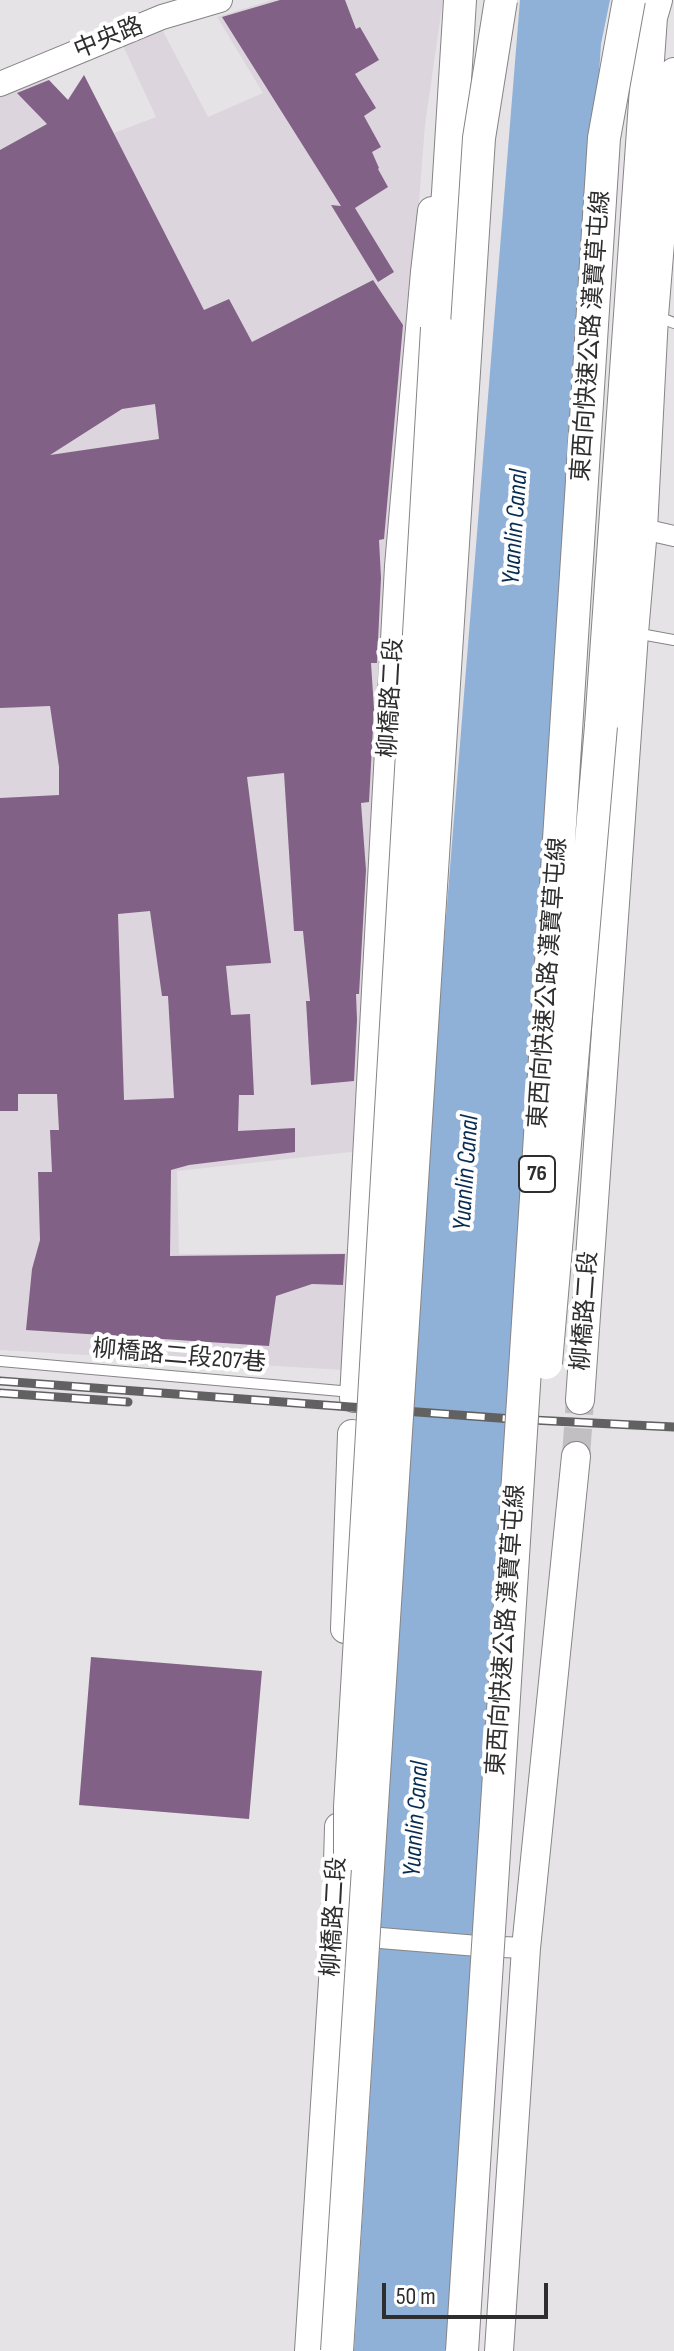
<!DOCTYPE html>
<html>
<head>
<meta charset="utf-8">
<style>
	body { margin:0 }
	#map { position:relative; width:674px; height:2351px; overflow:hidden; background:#e6e3e6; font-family:"Sofia Sans Condensed",sans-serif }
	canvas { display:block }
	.scale { position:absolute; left:382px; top:2283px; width:166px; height:36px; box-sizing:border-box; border:4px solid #2f2e2f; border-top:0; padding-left:10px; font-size:24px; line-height:28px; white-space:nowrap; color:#2f2e2f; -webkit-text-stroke:6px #fff; paint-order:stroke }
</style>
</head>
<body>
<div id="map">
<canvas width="674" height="2351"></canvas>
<div class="scale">50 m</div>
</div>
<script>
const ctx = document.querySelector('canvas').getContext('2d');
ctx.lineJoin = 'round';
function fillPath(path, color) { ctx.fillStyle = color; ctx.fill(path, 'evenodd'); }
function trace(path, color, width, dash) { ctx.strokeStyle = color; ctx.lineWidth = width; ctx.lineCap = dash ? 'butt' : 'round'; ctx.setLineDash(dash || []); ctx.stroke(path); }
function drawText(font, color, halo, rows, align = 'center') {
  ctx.font = font + ' "Sofia Sans Condensed","Noto Sans TC",sans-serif'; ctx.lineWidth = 8; ctx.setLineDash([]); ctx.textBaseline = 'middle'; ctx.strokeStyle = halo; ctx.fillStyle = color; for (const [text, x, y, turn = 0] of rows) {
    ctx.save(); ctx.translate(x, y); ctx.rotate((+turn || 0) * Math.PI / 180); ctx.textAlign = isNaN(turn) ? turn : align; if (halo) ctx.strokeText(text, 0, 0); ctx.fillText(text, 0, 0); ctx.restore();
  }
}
fillPath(new Path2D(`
	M272,0H443L425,125L409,332L361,1151L177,1171L179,1254L352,1253L344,1370L0,1350V77L30,60L67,100L84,75L114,133L156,117L118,35L163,31L208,117L263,93L217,17Z`), '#ddd5dd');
fillPath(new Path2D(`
	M520,0H610L601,44L448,2351H354L440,992Z`), '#8fb1d8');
fillPath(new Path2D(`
	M280,0H345L356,29L360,27L379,60L355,74L376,108L364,116L381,147L372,152L379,168L378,169L388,187L355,208L394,272L378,282L331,205L341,206L222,17Z
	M84,75L204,310L229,299L252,342L373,280L403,325L384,539L379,540L381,578L377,663H371L374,709L369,802L361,803L366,870L359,994H356L357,1020L354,1081L311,1085L306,1001H310L303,931H294L284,773L247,777L271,963L226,966L231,1015L250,1014L254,1095H239L238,1131L295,1128V1152L189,1165L171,1170L170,1256L345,1254L343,1285L312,1284L276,1296L269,1346L26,1330L32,1269L40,1240L38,1172H52L50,1130H59L57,1094H18V1111H0V798L59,795V767L50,706L0,708V150L47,124L17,93L49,80L68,100ZM155,404L159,439L50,455L122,409ZM150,911L162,996H168L174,1098L124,1100L118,914Z
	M91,1657L262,1671L249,1819L79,1805Z`), '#826186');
trace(new Path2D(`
	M576,1456L580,1400`), '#c1bfc1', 28, [28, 14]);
const service = new Path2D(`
	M656,316L674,323
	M635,633L674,640
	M0,1361L352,1392`);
const minor = new Path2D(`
	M643,529L674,536
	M356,1936L478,1946L526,1948`);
const tertiary = new Path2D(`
	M0,84L162,17L220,0`);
const secondary = new Path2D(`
	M354,1398L399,566L425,272L432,211
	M580,1400L634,633L643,529L654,316L674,72
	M345,1629L352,1434
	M309,2351L336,1935L339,1827
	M499,2351L526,1948L576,1456`);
const trunk = new Path2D(`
	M437,328L448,193L460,0
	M601,726L651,17L656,0`);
trace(service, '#868486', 12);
trace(minor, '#868486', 22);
trace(tertiary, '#868486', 26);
trace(secondary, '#868486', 30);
trace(trunk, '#868486', 34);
trace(service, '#fff', 10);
trace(minor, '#fff', 20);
trace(tertiary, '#fff', 24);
trace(secondary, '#fff', 28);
trace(trunk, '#fff', 32);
const rail = new Path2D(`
	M0,1381L512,1419L674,1427
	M0,1393L128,1402`);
trace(rail, '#626162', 9);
trace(rail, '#fff', 6, [18]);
const trunkBridge = new Path2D(`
	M546,1363L601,726
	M350,1854V1807L437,328
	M337,2351L479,138L501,0
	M462,2351L604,138L629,0`);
trace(trunkBridge, '#868486', 34, []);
trace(trunkBridge, '#fff', 32);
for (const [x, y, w] of [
	[537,1174,36]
]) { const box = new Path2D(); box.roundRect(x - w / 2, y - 18, w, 36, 6); ctx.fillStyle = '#fff'; ctx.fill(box); trace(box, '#2f2e2f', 2); }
drawText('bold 22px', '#2f2e2f', null, [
	["76",537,1174]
]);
drawText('24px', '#2f2e2f', '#fff', [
	["中央路",109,39,-22],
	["東西向快速公路 漢寶草屯線",592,336,-86],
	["柳橋路二段",392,698,-87],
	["東西向快速公路 漢寶草屯線",549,983,-86],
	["柳橋路二段",586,1311,-86],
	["柳橋路二段207巷",179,1357,5],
	["東西向快速公路 漢寶草屯線",507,1630,-86],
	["柳橋路二段",335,1917,-87]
]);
drawText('italic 26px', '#082d52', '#fff', [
	["Yuanlin Canal",516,527,-86],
	["Yuanlin Canal",467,1173,-86],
	["Yuanlin Canal",417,1819,-86]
]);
</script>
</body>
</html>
